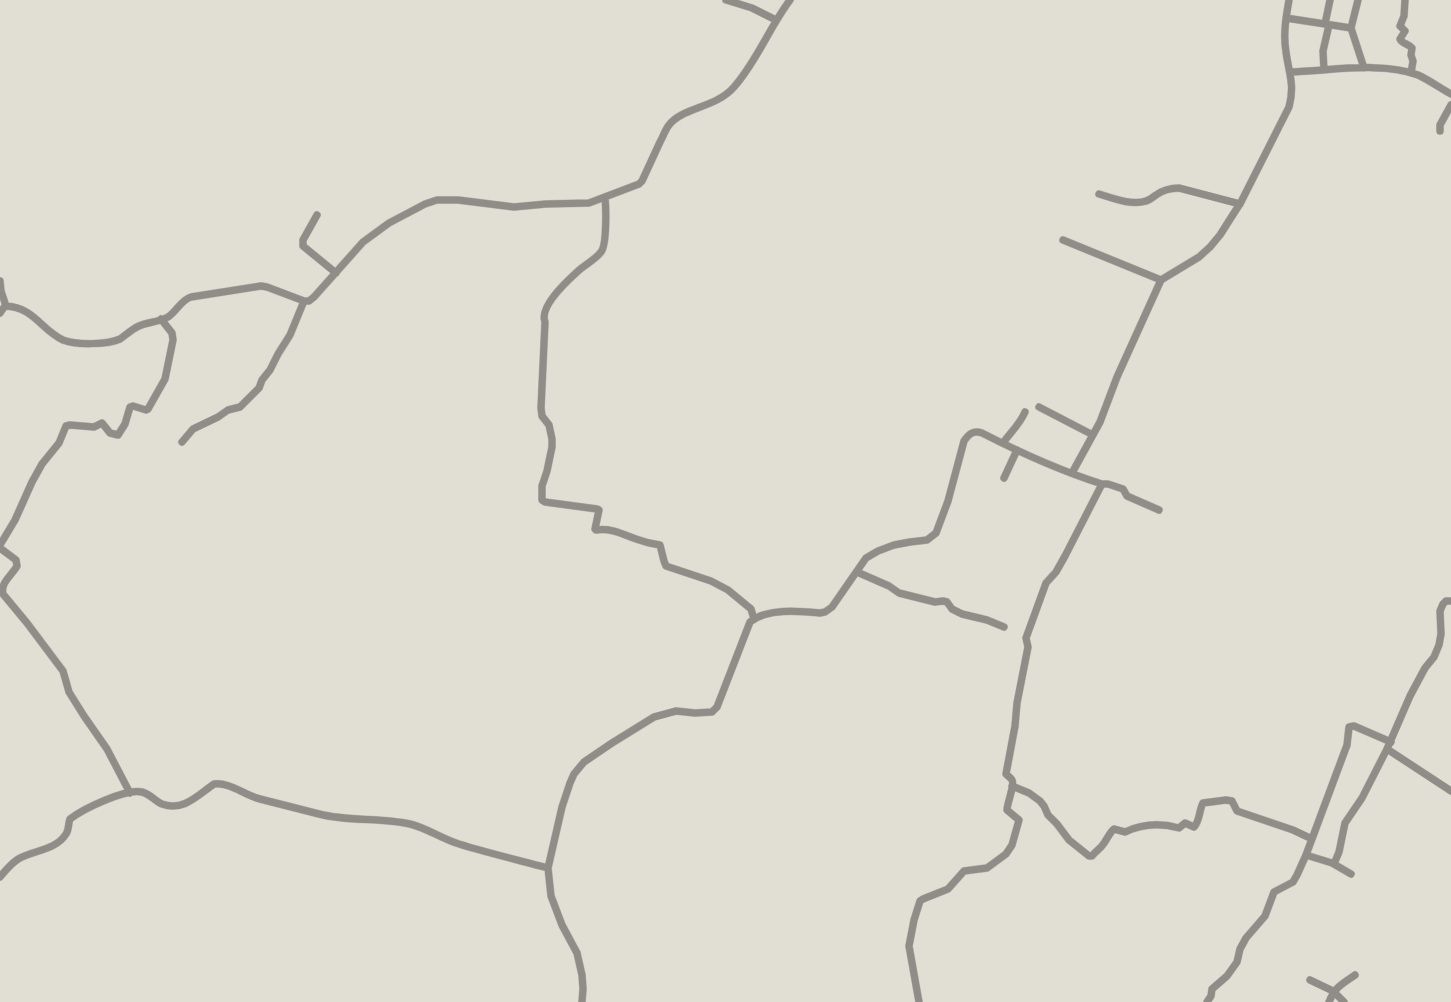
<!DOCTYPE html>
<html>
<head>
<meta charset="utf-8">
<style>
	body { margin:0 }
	canvas { display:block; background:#e1dfd3 }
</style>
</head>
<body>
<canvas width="1451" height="1002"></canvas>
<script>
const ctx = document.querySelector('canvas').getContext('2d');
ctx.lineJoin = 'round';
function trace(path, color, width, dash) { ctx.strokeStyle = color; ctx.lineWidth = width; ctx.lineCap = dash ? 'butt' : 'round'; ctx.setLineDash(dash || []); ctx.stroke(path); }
const minor = new Path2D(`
	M726,0L752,8L776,20
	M1405,0L1404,16L1400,26L1405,31L1400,39C1402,44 1409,44 1412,48L1411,55L1413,61L1411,73
	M1286,18L1351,28L1364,68
	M1325,24L1330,0
	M1351,28L1358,0
	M1324,70L1323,51L1329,25
	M1291,72C1329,71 1382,61 1418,75C1429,80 1440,88 1451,94
	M1440,131V125L1451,105
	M1099,194C1112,198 1132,206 1146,201C1150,200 1153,197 1156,195C1163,190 1171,188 1179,188L1240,204
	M605,198C606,207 607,245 601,252C595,260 584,265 577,272C566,282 539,307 545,322L541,408L542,416L549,425L552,439V447L547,471L542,486V500L545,502L597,509L599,510L595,529L596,530C612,528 622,534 636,539C644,542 652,544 660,545L664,561L666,566L711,581L728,590L751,609L754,619
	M317,215L303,240V246L336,273
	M1063,240L1161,280
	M0,281L1,291L6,306
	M0,313L5,306C34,307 41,330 63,340C76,345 107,345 120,339C126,335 132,329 139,326C148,322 159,322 168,317C177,311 181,300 191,297L261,286L267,287L304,301H309L314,297L363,242L389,223L425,204L437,200H458L514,207L546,204L589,203L639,184L642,181C648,168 654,155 660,142C663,137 665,130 669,125C683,107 716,108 734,87C757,61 769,28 790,0
	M1039,407L1093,435
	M182,442L193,429L218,417L228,410L240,407L259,388L262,380L270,370L278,354L290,335L304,301
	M1003,443C1010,433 1020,424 1025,412
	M1072,473L1100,422L1117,377L1161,280L1199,257L1210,247L1220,235L1241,202L1289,107C1295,85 1289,74 1286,52C1283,34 1286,17 1289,0
	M1004,478L1017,450
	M1102,484H1108L1123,489L1127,496L1159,510
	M0,545L15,520L32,482L42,464L59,443L66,426L70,425L94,427L102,423L110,433L118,435L125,424L130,407L133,406L146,410L148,409L165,379L173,340L172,333L161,319
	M0,548L16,560L17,566C12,575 0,583 3,594L27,623L63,671L69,692L84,716L107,749L130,793
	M857,572L889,586L899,593L935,602L943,601L947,602L952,609L962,614L987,620L1004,627
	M1387,749L1451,791
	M1012,786L1029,793L1040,801L1044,806L1048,815L1057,824L1069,840L1089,856H1092C1095,852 1098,850 1101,847C1107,841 1108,834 1114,829L1125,832C1142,824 1161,823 1179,828L1185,823L1194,827C1200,821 1199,810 1203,803L1226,800L1232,801L1237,811L1293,830L1312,839
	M1306,855L1332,863L1351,874
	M1334,864L1339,852L1345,823L1362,798L1387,749L1410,696L1425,668L1434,657L1439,645L1441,634L1440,611L1443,604L1446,601H1451
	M0,877C6,870 12,862 20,858C35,850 56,850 66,834C69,830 68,824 70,819C83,809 126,788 142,792C150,794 155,801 162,804C183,812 198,795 214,784C230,782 244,795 260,799C280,804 299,809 319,814C349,822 380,817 410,824C427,828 442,839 459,844C488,853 518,860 548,868
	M1310,980L1333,991L1344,1002
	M582,1002L583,989L582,975L577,953L562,925L551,896L548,868L562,807L570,783L574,774L584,762L612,743L654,717L676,711L695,713L712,712L717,707L750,622C767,608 799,611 820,613L825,612L832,607L866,558L878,551L894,545L910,542L927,540L936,533L948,501L964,441C969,434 973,430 982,433C1021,453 1061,471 1102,484L1065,556L1056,572L1046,583L1026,638L1028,647L1017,703L1015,726L1006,774C1008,776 1011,778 1012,780C1015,785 1007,803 1007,810L1019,820L1012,845L1006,854L987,868L964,871L948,889L923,899L920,901L914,920L909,946L919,1002
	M1207,1002L1211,996L1212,989L1227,976L1237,962L1240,949L1246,938L1265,916L1274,892L1293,882L1297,875L1306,855L1347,745L1349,727L1354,726L1391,742
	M1329,1002C1335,987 1342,984 1355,975`);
trace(minor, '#bdbbb1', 8);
trace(minor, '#908d88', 7);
</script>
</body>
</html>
